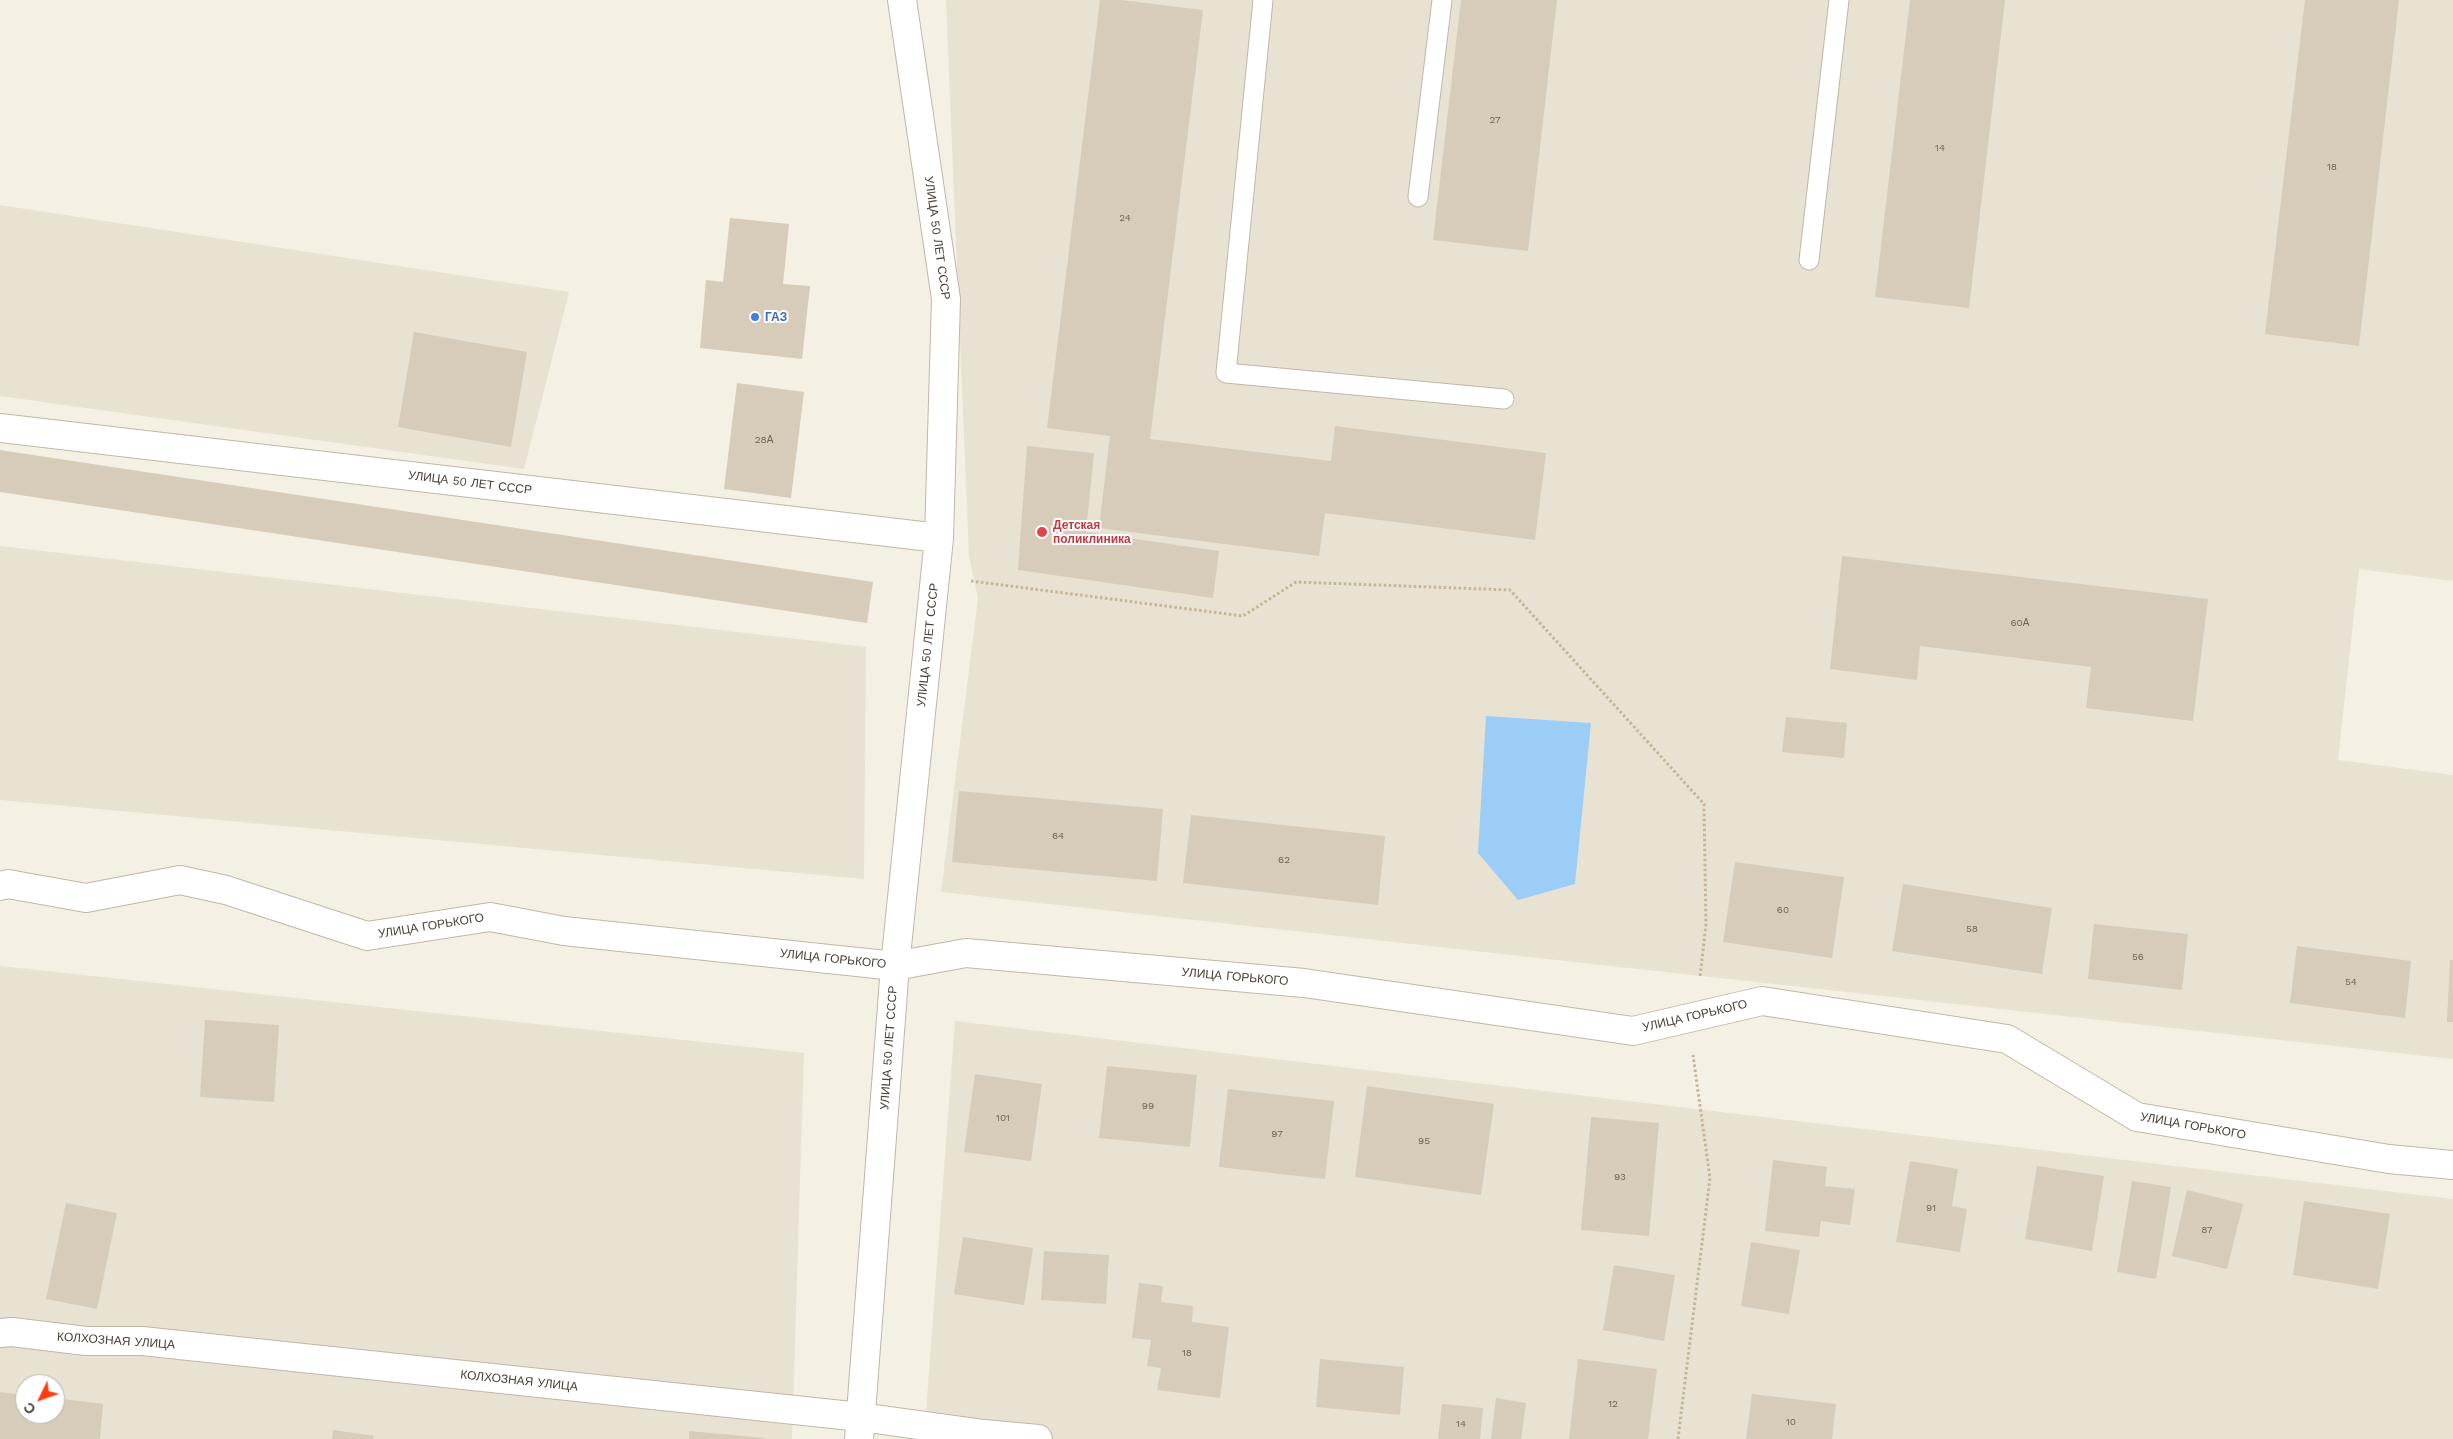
<!DOCTYPE html>
<html>
<head>
<meta charset="utf-8">
<style>
	body { margin:0 }
	#map { position:relative; width:2453px; height:1439px; overflow:hidden; background:#f4f0e4; font-family:"Work Sans",sans-serif }
	canvas { display:block }
	.north { position:absolute; left:15px; top:1374px; width:50px; height:50px; box-sizing:border-box; background:#fff; border:1px solid #b5b3ae; border-radius:50%; rotate:228deg; font-size:14px; font-weight:700; line-height:20px; text-align:center; color:#464034 }
	.north::after { content:''; display:block; margin:auto; width:18px; height:22px; background:#ff3f10; clip-path:polygon(50% 0,100% 100%,50% 72%,0 100%) }
</style>
</head>
<body>
<div id="map">
<canvas width="2453" height="1439"></canvas>
<div class="north">С</div>
</div>
<script>
const ctx = document.querySelector('canvas').getContext('2d');
ctx.lineJoin = 'round';
function fillPath(path, color) { ctx.fillStyle = color; ctx.fill(path, 'evenodd'); }
function trace(path, color, width, dash) { ctx.strokeStyle = color; ctx.lineWidth = width; ctx.lineCap = dash ? 'butt' : 'round'; ctx.setLineDash(dash || []); ctx.stroke(path); }
function drawText(font, color, halo, rows, align = 'center') {
  ctx.font = font + ' "Work Sans",sans-serif'; ctx.lineWidth = 4; ctx.setLineDash([]); ctx.textBaseline = 'middle'; ctx.strokeStyle = halo; ctx.fillStyle = color; for (const [text, x, y, turn = 0] of rows) {
    ctx.save(); ctx.translate(x, y); ctx.rotate((+turn || 0) * Math.PI / 180); ctx.textAlign = isNaN(turn) ? turn : align; if (halo) ctx.strokeText(text, 0, 0); ctx.fillText(text, 0, 0); ctx.restore();
  }
}
fillPath(new Path2D(`
	M946,0H2453V581L2359,569L2338,760L2453,775V1059L941,892L978,598L969,557Z
	M0,205L569,292L524,469L0,396Z
	M0,546L866,647L864,879L0,800Z
	M0,966L804,1053L792,1439H0ZM25,1384H55V1414H25Z
	M955,1021L2453,1199V1439H924Z`), '#e8e2d2');
fillPath(new Path2D(`
	M1486,716L1591,723L1575,884L1518,900L1478,853Z`), '#9bcdf6');
fillPath(new Path2D(`
	M1100,0H1121L1203,10L1150,439L1331,461L1335,426L1546,453L1535,540L1325,513L1319,556L1099,528L1110,436L1047,428Z
	M1461,0H1557L1528,251L1433,240Z
	M1910,0H2005L1969,308L1875,297Z
	M2305,0H2399L2359,346L2265,334Z
	M730,218L789,224L783,284L810,286L802,359L700,348L706,280L723,282Z
	M414,332L527,352L511,447L398,427Z
	M737,383L804,392L791,498L724,489Z
	M1027,446L1094,453L1086,532L1219,551L1213,598L1018,570Z
	M0,450L873,582L867,623L0,492Z
	M1842,556L2208,599L2193,721L2086,708L2091,667L1920,646L1917,680L1830,669Z
	M1786,717L1847,723L1844,758L1782,752Z
	M959,791L1163,809L1157,881L952,862Z
	M1191,815L1385,836L1378,905L1183,883Z
	M1735,862L1844,877L1832,958L1723,942Z
	M1903,884L2052,908L2042,974L1892,951Z
	M2094,924L2188,934L2182,990L2088,979Z
	M2297,946L2411,961L2405,1018L2290,1003Z
	M2450,960H2453V1022H2447Z
	M205,1020L279,1025L274,1102L200,1097Z
	M1107,1066L1197,1075L1190,1147L1099,1138Z
	M975,1074L1042,1084L1031,1161L964,1152Z
	M1367,1086L1494,1104L1481,1195L1355,1177Z
	M1228,1089L1334,1101L1325,1179L1219,1167Z
	M1591,1117L1659,1123L1649,1236L1581,1230Z
	M1773,1160L1827,1167L1825,1186L1855,1189L1850,1225L1821,1221L1819,1237L1765,1231Z
	M1910,1161L1958,1169L1952,1206L1967,1209L1960,1252L1896,1242Z
	M2037,1166L2104,1176L2092,1251L2025,1239Z
	M2132,1181L2171,1187L2156,1279L2117,1272Z
	M2187,1190L2243,1204L2227,1269L2172,1256Z
	M2304,1201L2390,1214L2378,1289L2293,1275Z
	M66,1203L117,1213L97,1309L46,1299Z
	M963,1237L1033,1248L1024,1305L954,1294Z
	M1751,1242L1800,1250L1789,1314L1741,1306Z
	M1044,1251L1109,1255L1106,1304L1041,1300Z
	M1614,1265L1675,1275L1664,1341L1603,1330Z
	M1139,1283L1163,1286L1161,1302L1193,1306L1192,1322L1229,1327L1220,1398L1157,1390L1161,1368L1147,1366L1151,1340L1132,1338Z
	M1320,1359L1404,1367L1400,1415L1316,1407Z
	M1578,1359L1657,1369L1648,1439H1569Z
	M0,1392L25,1395V1414H55V1398L103,1404L100,1439H0Z
	M1752,1394L1836,1404L1832,1439H1746Z
	M1496,1398L1526,1403L1521,1439H1491Z
	M1442,1404L1483,1408L1480,1439H1438Z
	M333,1430L374,1436L373,1439H332Z
	M689,1431L764,1438V1439H689Z`), '#d6ccb9');
const service = new Path2D(`
	M1263,0L1226,373L1504,399
	M1418,197L1442,0
	M1809,260L1839,0`);
const minor = new Path2D(`
	M0,428L939,538
	M0,886L8,884L86,898L180,880L226,890L367,936L490,917L564,931L895,966L966,953L1304,983L1633,1031L1762,1001L2007,1039L2137,1117L2389,1159L2453,1165
	M0,1333L12,1332L86,1341H142L861,1417L984,1434L1038,1439
	M859,1439L895,966L939,538L946,299L902,0`);
trace(service, '#c0b8a6', 21);
trace(minor, '#c0b8a6', 30);
trace(new Path2D(`
	M971,581L1243,616L1296,582L1510,590L1704,804L1706,924L1700,977
	M1678,1439L1710,1178L1693,1055`), '#c3b596', 3, [2.5, 2.5]);
trace(service, '#fff', 19);
trace(minor, '#fff', 28);
for (const [x, y, r, color] of [
	[755,317,5,"#3f7fe0"],
	[1042,532,6,"#e0444e"]
]) { const dot = new Path2D(); dot.arc(x, y, r, 0, 2 * Math.PI); ctx.fillStyle = color; ctx.fill(dot); trace(dot, '#fff', 2); }
drawText('10px', '#6a6355', null, [
	["27",1495,120],
	["14",1940,148],
	["18",2332,167],
	["24",1125,218],
	["28А",764,440],
	["60А",2020,623],
	["64",1058,836],
	["62",1284,860],
	["60",1783,910],
	["58",1972,929],
	["56",2138,957],
	["54",2351,982],
	["99",1148,1106],
	["101",1003,1118],
	["97",1277,1134],
	["95",1424,1141],
	["93",1620,1177],
	["91",1931,1208],
	["87",2207,1230],
	["18",1187,1353],
	["12",1613,1404],
	["10",1791,1422],
	["14",1461,1424]
]);
drawText('12px', '#464034', '#fff', [
	["УЛИЦА 50 ЛЕТ СССР",937,238,82],
	["УЛИЦА 50 ЛЕТ СССР",470,483,7],
	["УЛИЦА 50 ЛЕТ СССР",928,645,-84],
	["УЛИЦА ГОРЬКОГО",431,926,-9],
	["УЛИЦА ГОРЬКОГО",833,959,6],
	["УЛИЦА ГОРЬКОГО",1235,977,5],
	["УЛИЦА ГОРЬКОГО",1695,1016,-13],
	["УЛИЦА 50 ЛЕТ СССР",889,1048,-86],
	["УЛИЦА ГОРЬКОГО",2193,1126,10],
	["КОЛХОЗНАЯ УЛИЦА",116,1341,4],
	["КОЛХОЗНАЯ УЛИЦА",519,1381,6]
]);
drawText('bold 12px', '#366cbe', '#fff', [
	["ГАЗ",765,317]
], 'left');
drawText('bold 12px', '#be3a42', '#fff', [
	["Детская",1053,525],
	["поликлиника",1053,539]
], 'left');
</script>
</body>
</html>
